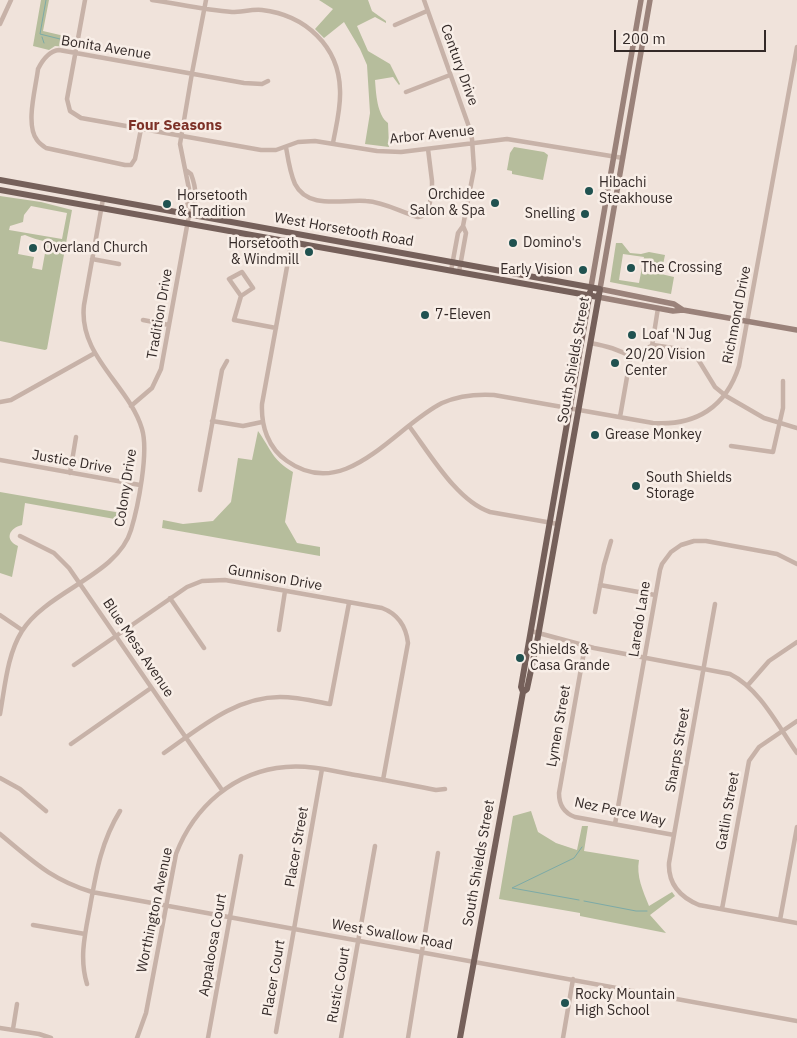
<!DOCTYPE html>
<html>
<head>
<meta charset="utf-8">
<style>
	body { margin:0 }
	#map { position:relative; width:797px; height:1038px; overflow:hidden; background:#f0e3db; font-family:"IBM Plex Sans",sans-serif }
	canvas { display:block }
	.scale { position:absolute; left:614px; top:30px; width:152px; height:22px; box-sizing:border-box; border:2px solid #342a28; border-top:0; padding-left:6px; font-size:15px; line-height:18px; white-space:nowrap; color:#342a28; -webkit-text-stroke:4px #f8eee7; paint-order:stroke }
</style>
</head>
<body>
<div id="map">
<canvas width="797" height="1038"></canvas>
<div class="scale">200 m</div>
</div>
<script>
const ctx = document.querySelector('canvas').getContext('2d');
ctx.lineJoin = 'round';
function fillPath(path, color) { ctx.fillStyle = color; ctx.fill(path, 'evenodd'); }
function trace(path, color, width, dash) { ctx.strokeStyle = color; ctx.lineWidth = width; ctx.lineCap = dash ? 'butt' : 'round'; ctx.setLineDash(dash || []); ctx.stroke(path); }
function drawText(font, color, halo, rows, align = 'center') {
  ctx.font = font + ' "IBM Plex Sans",sans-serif'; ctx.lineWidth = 5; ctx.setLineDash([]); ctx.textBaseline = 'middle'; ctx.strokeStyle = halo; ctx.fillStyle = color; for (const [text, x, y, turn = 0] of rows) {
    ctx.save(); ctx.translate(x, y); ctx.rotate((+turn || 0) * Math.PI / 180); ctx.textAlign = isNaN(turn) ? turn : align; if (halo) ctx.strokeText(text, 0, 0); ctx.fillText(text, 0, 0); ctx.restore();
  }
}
fillPath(new Path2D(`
	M41,0H49L43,31L73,38L71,47L55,46L49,50L33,46Z
	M319,0H368L372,11L386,21V23L375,17L357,26L368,51L390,64L400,84L399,85L393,77L375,80C376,93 377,115 388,123L389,147L365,144L370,113L367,65L360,49L344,22L324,38L315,29L333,9Z
	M514,147L544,152L548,155L543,180L512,174V171L507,170L510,153Z
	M0,196L41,202L72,210L47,349L45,350L0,341ZM31,206L67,213L62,239L9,230L10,226L23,222L24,215ZM25,235C31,238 40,240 47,242L42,270L32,268L34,257L18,254L21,236Z
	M616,243H622L630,253L641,254L649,252L665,255L661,274L674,277L671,294L610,282ZM623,254L644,257L639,283L619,280Z
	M258,431C271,449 272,460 293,472L285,522L297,543L320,547V556L162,528L163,520L183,524L213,521L231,502L238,458L252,460Z
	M0,492L127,514L126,521L25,503L22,525C9,528 4,540 18,546L12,577L0,573Z
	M531,811L538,832L556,843L577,850L582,826H588L584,851L639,860C636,876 643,891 649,906L672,892L675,896L650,915L666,933L580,916V913L499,899L513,816Z`), '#b6bd9c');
trace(new Path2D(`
	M46,0L40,34L68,41
	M42,37L44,43
	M579,900L512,888L574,858L582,847
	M584,901L636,911H647`), '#7caaa7', 1);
trace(new Path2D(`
	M85,0L67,99L70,111L81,118L261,150H276L298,142L315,141L377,151L401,152L507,139L623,158
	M152,0C179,4 205,10 232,12C242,12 252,9 262,10C305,15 339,46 340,90C341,108 336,126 333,143
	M424,0L468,124L472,139L474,169L463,226L458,233L451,271
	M0,24L11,0
	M395,25L427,11
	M406,92L450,75
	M141,129L135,159L131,165H125L46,148C43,146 39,143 37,140C25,125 36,87 38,69C42,61 49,51 59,50L244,83L262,84L268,81
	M286,147C288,159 290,173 295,184C308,210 343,199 366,201C384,202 401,212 418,217L422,216L428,211L432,193V181L428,149
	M189,215L187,209L189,189L180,144L192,73L206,0
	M293,234L262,404C261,426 268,448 287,461C346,503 394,427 442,403C458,396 477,394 494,395L653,423C696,426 726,407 739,366L797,47
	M92,259L119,264
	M459,272L466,233L463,226
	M241,296L229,279L242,272L253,288L241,296L234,320L276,328
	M143,320L169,325
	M590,343C606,346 619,349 633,358
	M652,346L658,308
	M0,402L11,400L95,353
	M131,406L152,388L161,369L189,215C198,203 196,187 191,174L187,171
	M620,417L630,360L640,352L653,345L673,348L688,352L696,356L715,387L726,396L764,418L797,428
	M212,421L243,426L262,422
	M409,426C430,454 457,501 490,512L558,524
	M731,446L773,452L783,408V381
	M0,460L140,485
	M70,473L76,437
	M200,490L222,370L227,361
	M20,536L54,553L69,568L222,790
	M600,585L655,595
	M170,598L204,648
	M715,604L669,863C668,884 680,897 699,905L797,923
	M595,612L604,565L611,541
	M0,615L22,630
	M279,630L285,591
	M531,631L594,648L730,674C760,689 778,726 797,753
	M585,646L559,793C559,805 564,813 575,817L674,835
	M74,665L187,587L202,581L225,580L382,608C398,614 406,626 408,643L383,780
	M748,685L769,661L797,642
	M0,714C5,687 7,655 22,631C47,591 118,575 131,530C138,507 149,452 142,429C129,385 78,356 84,305L103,199
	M71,744L151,688
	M164,753C200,728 235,697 280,697C297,697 314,701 330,704L349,603
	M0,778L20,789L46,811
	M615,824L660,570L662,564L671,552L681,545L694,541H706L777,554L797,564
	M0,834C33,861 50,879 92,892L797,1021
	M722,909L749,761L759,747L797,721
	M780,920L797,827
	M33,925L85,934
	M87,984C79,958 85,934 90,907C96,873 101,842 120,811
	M0,1028L39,1034L51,1038
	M13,1029L17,1004
	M276,1032L322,769
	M137,1038L146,1013L176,854C194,807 234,771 286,767C307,765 329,770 350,774C378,779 407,784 436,790L445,789
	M208,1038L241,856
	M341,1038L375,846
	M408,1038L438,853
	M563,1038L573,979`), '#c7b2a8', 4.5);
trace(new Path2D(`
	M650,0L600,289L674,304L683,310
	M591,287L641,0
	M598,297L673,311L683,310L797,330`), '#9a827a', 5.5);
trace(new Path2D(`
	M0,180L600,289L537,642L527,689L523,692L460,1038
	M0,190L598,297
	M523,692L521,687L590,292`), '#75605a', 6);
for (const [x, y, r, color] of [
	[589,191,5,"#205250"],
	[495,203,5,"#205250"],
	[167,204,5,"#205250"],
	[585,214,5,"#205250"],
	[513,243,5,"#205250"],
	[33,248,5,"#205250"],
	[309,252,5,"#205250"],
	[631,268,5,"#205250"],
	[583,270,5,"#205250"],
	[425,315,5,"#205250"],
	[632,335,5,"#205250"],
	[615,363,5,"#205250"],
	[595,435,5,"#205250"],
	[636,486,5,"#205250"],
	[520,658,5,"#205250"],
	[565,1003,5,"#205250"]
]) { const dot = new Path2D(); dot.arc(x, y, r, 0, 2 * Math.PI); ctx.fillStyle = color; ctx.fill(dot); trace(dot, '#f8eee7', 2); }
drawText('14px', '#342a28', '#f8eee7', [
	["Bonita Avenue",106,48,9],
	["Century Drive",459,65,70],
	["Arbor Avenue",432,135,-6],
	["West Horsetooth Road",344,230,10],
	["Tradition Drive",160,314,-80],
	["Richmond Drive",737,315,-79],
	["South Shields Street",574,360,-80],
	["Justice Drive",72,462,10],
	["Colony Drive",126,488,-81],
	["Gunnison Drive",275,578,10],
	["Laredo Lane",640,619,-81],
	["Blue Mesa Avenue",138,648,56],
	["Lymen Street",559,726,-80],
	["Sharps Street",678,750,-80],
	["Gatlin Street",728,811,-80],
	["Nez Perce Way",620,812,12],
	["Placer Street",297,847,-80],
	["South Shields Street",479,863,-80],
	["Worthington Avenue",155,910,-78],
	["West Swallow Road",392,935,10],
	["Appaloosa Court",213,945,-80],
	["Placer Court",274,978,-80],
	["Rustic Court",339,985,-80]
]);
drawText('14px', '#342a28', '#f8eee7', [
	["Hibachi",599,183],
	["Steakhouse",599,199],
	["Orchidee",485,195,"right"],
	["Salon & Spa",485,211,"right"],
	["Horsetooth",177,196],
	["& Tradition",177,212],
	["Snelling",575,214,"right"],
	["Domino's",523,243],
	["Horsetooth",299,244,"right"],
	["& Windmill",299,260,"right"],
	["Overland Church",43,248],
	["The Crossing",641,268],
	["Early Vision",573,270,"right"],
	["7-Eleven",435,315],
	["Loaf 'N Jug",642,335],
	["20/20 Vision",625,355],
	["Center",625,371],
	["Grease Monkey",605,435],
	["South Shields",646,478],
	["Storage",646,494],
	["Shields &",530,650],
	["Casa Grande",530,666],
	["Rocky Mountain",575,995],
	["High School",575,1011]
], 'left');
drawText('bold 15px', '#7d3127', '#f8eee7', [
	["Four Seasons",175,126]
]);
</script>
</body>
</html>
